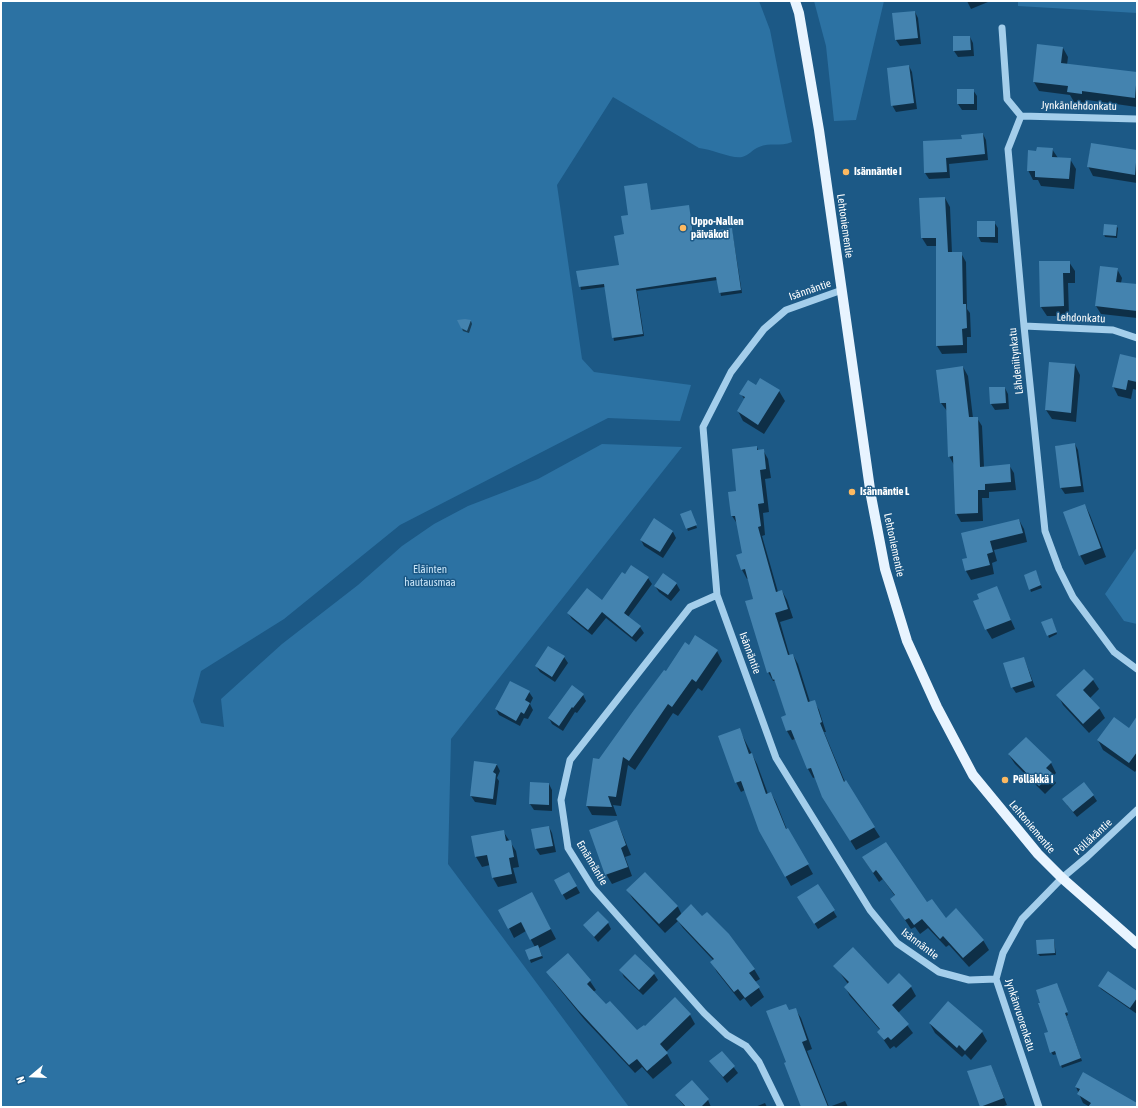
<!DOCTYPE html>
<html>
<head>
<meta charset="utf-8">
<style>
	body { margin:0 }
	#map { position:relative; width:1138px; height:1108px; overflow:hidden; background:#1c5986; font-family:"Asap Condensed",sans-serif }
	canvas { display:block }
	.frame { position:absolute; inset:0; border:2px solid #fff; pointer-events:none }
	.north { position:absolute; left:12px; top:1056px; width:40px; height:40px; -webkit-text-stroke:3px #1c5986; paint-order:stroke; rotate:251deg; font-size:11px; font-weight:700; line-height:16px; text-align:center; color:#fff }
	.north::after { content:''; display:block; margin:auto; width:14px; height:18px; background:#fff; clip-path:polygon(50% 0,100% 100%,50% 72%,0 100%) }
</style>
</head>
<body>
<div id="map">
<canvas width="1138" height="1108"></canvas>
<div class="frame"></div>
<div class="north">N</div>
</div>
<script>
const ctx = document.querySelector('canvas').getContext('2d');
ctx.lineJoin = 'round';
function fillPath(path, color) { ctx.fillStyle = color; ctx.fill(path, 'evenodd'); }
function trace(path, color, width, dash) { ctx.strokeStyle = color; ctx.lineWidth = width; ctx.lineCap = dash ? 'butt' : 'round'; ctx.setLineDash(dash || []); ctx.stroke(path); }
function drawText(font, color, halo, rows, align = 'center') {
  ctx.font = font + ' "Asap Condensed",sans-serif'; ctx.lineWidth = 3; ctx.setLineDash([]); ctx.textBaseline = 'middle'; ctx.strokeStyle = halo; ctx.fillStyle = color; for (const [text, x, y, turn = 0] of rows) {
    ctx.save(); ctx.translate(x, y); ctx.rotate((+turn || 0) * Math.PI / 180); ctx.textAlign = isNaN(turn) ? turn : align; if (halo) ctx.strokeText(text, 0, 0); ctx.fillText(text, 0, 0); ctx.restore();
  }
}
fillPath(new Path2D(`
	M1,1H759L770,30L792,142C780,147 770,142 759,147C753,149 748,156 742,157C732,159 711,149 699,148L613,97L557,185L582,359L594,372L691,385L680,421L608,418L400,525L284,619L201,671L193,701L201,723L224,727L221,699L282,644L358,585L402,546L434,524L468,506L538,479L602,444L682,447L451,739L448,864L629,1107H1Z
	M814,1H884L856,120L834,121L826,46Z
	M1018,1H1137V13L1018,6Z
	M1137,547V624L1124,621L1105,594Z`), '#2c72a3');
fillPath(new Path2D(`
	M967,1H988V2L971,9Z
	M915,12L918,18L921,44L900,46L896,40L894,14Z
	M970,37L973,43L974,56L958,57L954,51Z
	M1063,48L1068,57L1067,65L1137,73V107L1087,100V103L1074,102L1070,95L1039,91L1034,82Z
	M909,66L912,72L917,109L896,112L892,105Z
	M973,90L977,96V110H962L958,104Z
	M983,134L986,140L988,160L949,164L950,178L929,179L925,173L963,140Z
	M1091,144L1137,151V183L1093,176L1088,166Z
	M1052,149L1058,158L1070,159L1076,169L1074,189L1041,186L1038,180H1033L1028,170L1037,152Z
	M646,184L651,211L688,206L694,235L732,230L742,293L721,296L718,280L637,291L644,336L614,341L605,287L581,290L578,272L620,266L629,216Z
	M945,198L950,207L952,253H961L966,262L967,309L970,313L971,337H967V353L942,354L937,346V246H927L922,238Z
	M994,222L998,228V243L981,242L978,236Z
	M1116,226L1118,228L1117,238L1105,237L1104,234Z
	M1069,262L1075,271V283H1068L1069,316H1047L1041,307Z
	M1117,269L1122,278L1121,283L1137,285V318L1101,314L1096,306Z
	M459,321H471L472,324L469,333L463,331Z
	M1137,359V390L1133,389L1131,399L1118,396L1113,386Z
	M1075,365L1080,375L1076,422L1052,419L1046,410Z
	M963,367L968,376L973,418H977L982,426L984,467L1009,465L1014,473L1016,490L989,492V498H982L983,521L961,522L956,513L954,465L949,456L947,411L941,403Z
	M761,379L779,391L785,401L764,434L743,421L738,411L745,400L741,394L756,386Z
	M1005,388L1008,394L1009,409L995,410L991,404Z
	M1075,444L1078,450L1084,492L1065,494L1061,488L1056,446Z
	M757,447L758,450H763L768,459L771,478L765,479L769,512L763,513L765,535L762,536L778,592L782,591L787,600L793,618L780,622L788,650L790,656L793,655L798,664L810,702L814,701L819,710L826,732H824L845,782L880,837L856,850L829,806L816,777L813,778L808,769L795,739L792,740L787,731V716L775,681H773L768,672L749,578L747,579L742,570L743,554L738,525L732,516L738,492Z
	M1085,505L1090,515L1106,557L1085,565L1080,555Z
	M692,514L697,528L688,531L682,515Z
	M1019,520L1024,529L1027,542L994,550L997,561L992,563L994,574L971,580L966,571L963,560L968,559L962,534Z
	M673,532L676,538L663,558L644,546L641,540Z
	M632,566L648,578L652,584L628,617L640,627L644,633L636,642L606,618L592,635L572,619L568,613L602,601Z
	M1037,574L1042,588L1031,592L1030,589Z
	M676,583L680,590L671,601L659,592L655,586Z
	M996,587L1015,629L992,639L986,629L980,599Z
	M1053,622L1057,634L1049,638L1048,635Z
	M689,646L717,651L722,661L702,691L698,688L678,716L673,713L635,770L628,765L621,806L613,805L617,816L592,815L587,806L600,760Z
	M564,657L568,663L555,682L540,672L536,666Z
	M1024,658L1035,687L1016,693L1012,687Z
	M1084,670L1093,680L1099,689L1090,698L1099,708L1105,718L1089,733L1063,705L1058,695Z
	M529,692L533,698L530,704L533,710L528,719L524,718L520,726L499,715L496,709Z
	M583,695L586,701L577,713L575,712L563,731L552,724L549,718Z
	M1137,718V769L1135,772L1103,750L1098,740L1129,729Z
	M739,729L757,764L768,794L771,793L776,802L787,830L788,829L813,874L791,886L760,831L745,790L741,792L736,782Z
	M1026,738L1051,763L1056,773L1052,777L1056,783L1045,794L1015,764L1009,755Z
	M475,762L497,765L500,771L497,778L499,781L496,805L475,802L471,796Z
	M531,783L549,784L552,790V811L534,810L530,804Z
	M1093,795L1097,801L1077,817L1067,805Z
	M617,821L631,855L625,857L632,876L612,884L606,874Z
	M549,827L552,833L556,852L540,855L536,849L533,830Z
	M503,831L516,851L519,867L513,868L517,883L498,887L493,878L490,865L482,867L476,857L472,837Z
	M863,858L945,919L983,940L989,950L969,967L949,945L946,947L928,928L920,934L915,927L911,929L891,899L895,896L883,879L879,882Z
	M569,873L580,893L566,900L555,881Z
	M645,873L678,907L682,915L754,969L760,979L755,982L764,997L751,1007L744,998L740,1001L717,972L712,963L714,961L683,928L678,921L665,933L633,899L627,890Z
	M818,885L837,917L818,929L802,904Z
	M537,903L556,939L539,948L543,958L531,963L526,950L535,947L526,931L514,938L509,928Z
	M608,923L611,929L598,942L585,926Z
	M1054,940L1056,955L1040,956L1038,954Z
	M568,954L590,981L596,990L593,992L606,1005L637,1032L645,1027L675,999L690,1015L695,1024L666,1052L672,1063L653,1079L642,1067L635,1073L584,1019L553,981L548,972Z
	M635,955L654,974L658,980L643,995L624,977L621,971Z
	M835,966L888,985L911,987L916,996L898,1013L913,1033L896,1048L894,1046L890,1049L878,1032L880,1030L850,996L845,987L848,984Z
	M1058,986L1068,1015L1066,1016L1082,1061L1062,1068L1057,1054L1053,1055L1051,1052L1050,1032Z
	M1099,986L1137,992V1014L1101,989Z
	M795,1009L801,1018L812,1049L807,1051L829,1107L845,1101L848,1107H803L788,1063L790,1011Z
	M930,1024L982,1032L987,1041L971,1060L965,1054L962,1057L935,1033Z
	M722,1052L738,1073L727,1083L711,1062Z
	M991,1066L1007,1105L1001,1107H981L968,1072Z
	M692,1081L708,1100L711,1107H685L680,1101L677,1095Z
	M1076,1087L1137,1104V1107H1090L1083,1103Z
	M765,1103L767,1107H755Z`), '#0007');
fillPath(new Path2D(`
	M915,11L918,38L895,40L892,13Z
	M953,36H970L971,50L953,51Z
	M1037,44L1063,47L1061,63L1137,72L1135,98L1082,91V94L1067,92L1068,86L1033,82Z
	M909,65L914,103L891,106L887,68Z
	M957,89H974V104H957Z
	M983,133L985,154L946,158L947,172L924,173L923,141L962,139L961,135Z
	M1091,143L1137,150L1135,175L1087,167Z
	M1037,147L1053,148L1052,157L1071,158L1069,179L1035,177V171H1027L1028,150L1036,151Z
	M647,183L651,210L689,205L693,234L732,228L741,290L719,293L716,277L636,289L643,334L612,338L604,284L579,287L576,271L619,265L614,236L624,234L621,216L628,215L624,186Z
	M945,197L948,252H962L963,304H966L967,328L962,329L963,345L936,346V238H921L919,198Z
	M977,221H995V237H977Z
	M1104,224L1117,225L1116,236L1103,235Z
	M1039,261H1070V273H1063L1064,306L1040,307Z
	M1100,266L1118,268L1116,282L1137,284V311L1095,306Z
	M465,319L471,320L467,331L461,328L457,320Z
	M1120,354L1137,358V382L1128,380L1126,390L1112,387Z
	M1049,362L1075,364L1071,413L1045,410Z
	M963,366L969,417H978L980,467L1010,464L1011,482L985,484V490H978V513L955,514L953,456L948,457L946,403H940L936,370Z
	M760,378L780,390L758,425L737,411L745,397L739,394L748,380L756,385Z
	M989,387H1005L1006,403L990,404Z
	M1075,443L1081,486L1060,488L1055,446Z
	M757,446V450L764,449L766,469L760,470L764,503L758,504L761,526L758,527L776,592L782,590L788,609L775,613L783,639L788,655L793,654L808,702L815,700L822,722L820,723L844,782L846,780L875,827L850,841L822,797L811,768L807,769L791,730L786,731L781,717L786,715L774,679L773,680L770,672L767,673L745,601L753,599L745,569L741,570L736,555L742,553L735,516H731L728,492L736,491L732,449Z
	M1085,504L1101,548L1079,556L1063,512Z
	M691,510L697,525L686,529L680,514Z
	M654,518L673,531L660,552L640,540Z
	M1019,519L1023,533L990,541L993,552L987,554L990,565L965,571L962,559L967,558L961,533Z
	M631,565L649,577L624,613L641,626L632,637L602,612L588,630L567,613L587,588L602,600L622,572L625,574Z
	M1036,570L1041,585L1029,590L1024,575Z
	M663,573L677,583L668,595L654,586Z
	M997,586L1011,620L985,630L973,601L979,599L977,594Z
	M1052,618L1057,632L1047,636L1041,622Z
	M695,635L718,650L696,682L692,679L672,707L668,704L629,761L623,757L616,797L608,796L612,807L586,806L593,758L599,759L634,710L664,670L666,671L685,642L689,645Z
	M548,646L565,656L552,677L535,666Z
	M1024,657L1032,681L1011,688L1003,663Z
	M1084,669L1094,679L1083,690L1100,708L1083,724L1056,695Z
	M510,681L530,691L525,700L530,703L524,714L521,712L516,721L495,709Z
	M572,685L584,694L573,708L572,707L559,726L548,718Z
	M1137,716V752L1129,763L1097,740L1114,717L1129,728Z
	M740,728L749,754L752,753L766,794L771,792L786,829L788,828L809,864L785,877L759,831L741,781L735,783L718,736Z
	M1026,737L1052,762L1046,768L1052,773L1039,786L1008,754Z
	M474,761L497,764L493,772L496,774L493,799L470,796Z
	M530,782L549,783V805L529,804Z
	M1084,782L1094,795L1073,812L1062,799Z
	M617,820L626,845L621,848L628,867L605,875L589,830Z
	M549,826L553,846L535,849L531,829Z
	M504,830L506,841L511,840L514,857L509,858L512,874L492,878L487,855L475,857L471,836Z
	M886,842L927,902L932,899L946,918L956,908L984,940L963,958L943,936L940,939L922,919L914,925L909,918L905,920L890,899L895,895L876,870L873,873L862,857Z
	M569,872L577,886L562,895L554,880Z
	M645,872L678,906L659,924L626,890Z
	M818,884L835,910L814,924L797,897Z
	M532,892L551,929L530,940L521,922L508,929L498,910Z
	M691,904L702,916L707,912L729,934L755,969L749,973L760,987L745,998L738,989L734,992L710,962L714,959L676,919Z
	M598,911L609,922L594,937L583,925Z
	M1054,939L1055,953L1037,954L1036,940Z
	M538,945L542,956L529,960L525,950Z
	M853,947L888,984L899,973L912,986L892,1005L909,1024L891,1040L888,1037L884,1040L877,1032L880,1029L844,987L849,982L833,966Z
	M568,953L591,980L587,984L606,1004L610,1001L637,1030L644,1025L645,1026L675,997L691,1014L660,1044L668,1053L647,1071L637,1059L629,1065L578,1010L546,972Z
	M635,954L655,973L639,990L619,970Z
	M1108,971L1137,991V998L1130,1008L1098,986Z
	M1057,983L1068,1012L1065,1013L1081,1058L1060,1066L1055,1051L1050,1053L1044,1033L1048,1032L1038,1003H1040L1036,990Z
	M948,1001L983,1031L965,1051L959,1045L957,1048L929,1023Z
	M786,1004L789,1010L796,1008L807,1040L802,1042L828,1107H801L784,1063L786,1062L766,1011Z
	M722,1051L735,1066L723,1077L709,1061Z
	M991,1065L1004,1098L980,1107L967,1071Z
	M1083,1072L1137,1103V1107H1088L1091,1103L1077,1094L1080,1089L1075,1087Z
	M692,1080L709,1099L701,1107H686L675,1095Z`), '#4483af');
trace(new Path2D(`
	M1002,28L1007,99L1021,116L1008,149L1024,326L1045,531L1059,569L1073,597L1114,652L1137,669
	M1021,116L1137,119
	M842,290L786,310L764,329L731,372L703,427L717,595L776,758L870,910L897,943L939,972L969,980L996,979
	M1024,326L1113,330L1137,338
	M717,595L690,607L570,760L561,800L568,848L593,888L704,1013L727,1035L746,1046L759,1062L781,1107
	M1039,1107L996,979L1003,953L1022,919L1062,878L1087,857L1137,810`), '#a4ceeb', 7);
trace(new Path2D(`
	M795,1L799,13L819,130L871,496L885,569L907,641L937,707L973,775L1038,854L1062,878L1137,944`), '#e8f4ff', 10);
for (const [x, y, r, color] of [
	[846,172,4,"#fcb961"],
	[683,228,4,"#fcb961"],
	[852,492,4,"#fcb961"],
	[1005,780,4,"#fcb961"]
]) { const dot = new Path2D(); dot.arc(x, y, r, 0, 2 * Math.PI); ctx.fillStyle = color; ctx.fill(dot); trace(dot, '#1c5986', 1.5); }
drawText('11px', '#fff', '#1c5986', [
	["Jynkänlehdonkatu",1079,106,1],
	["Lehtoniementie",845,226,82],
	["Isännäntie",810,290,-19],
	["Lehdonkatu",1081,318,2],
	["Lähdeniitynkatu",1016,361,-96],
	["Lehtoniementie",894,545,78],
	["Isännäntie",750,653,70],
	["Lehtoniementie",1032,827,50],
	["Pölläkäntie",1093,837,-43],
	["Emännäntie",592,863,59],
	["Isännäntie",920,944,37],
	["Jynkänvuorenkatu",1020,1015,72]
]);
drawText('bold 11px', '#fff', '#1c5986', [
	["Isännäntie I",854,172],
	["Uppo-Nallen",691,222],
	["päiväkoti",691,235],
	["Isännäntie L",860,492],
	["Pölläkkä I",1013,780]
], 'left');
drawText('11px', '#c9e5f8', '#1c5986', [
	["Eläinten",430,570],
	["hautausmaa",430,583]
]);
</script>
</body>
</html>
